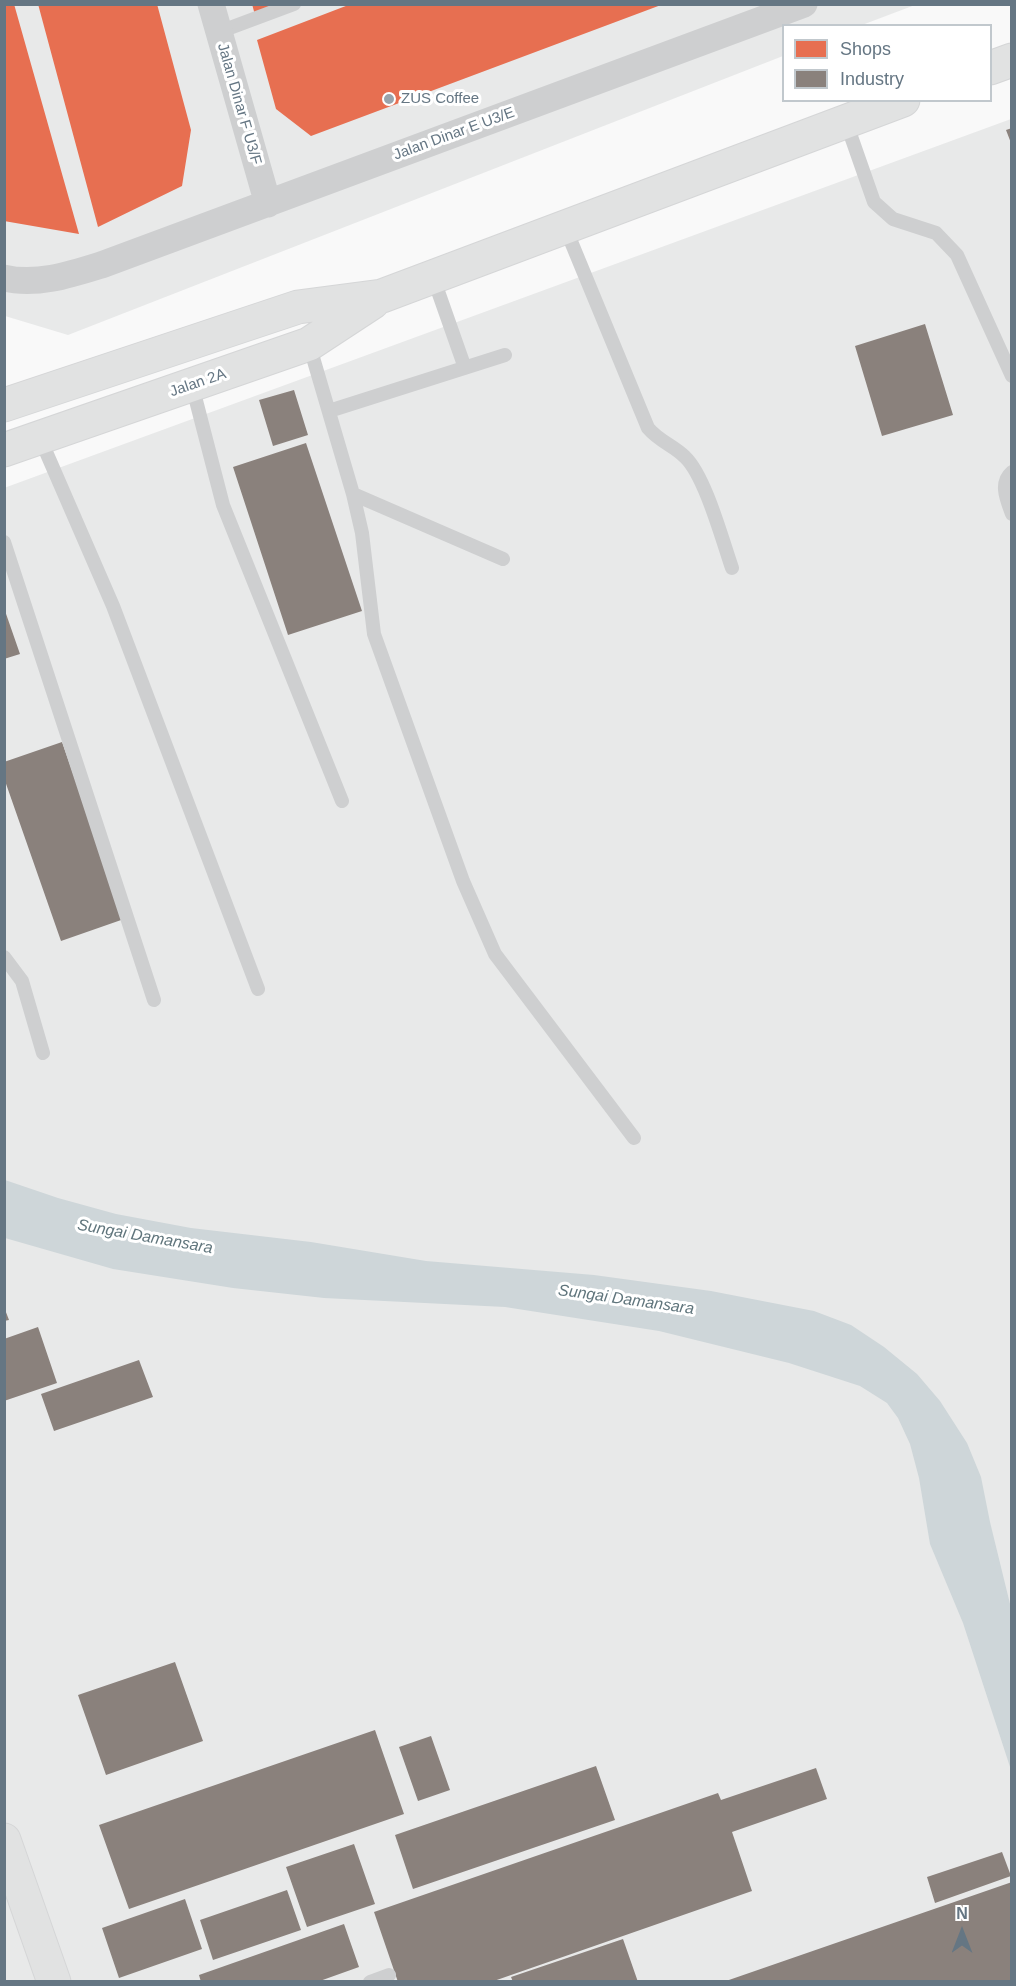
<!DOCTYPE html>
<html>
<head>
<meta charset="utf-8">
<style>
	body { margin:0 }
	#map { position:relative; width:1016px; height:1986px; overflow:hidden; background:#f9f9f9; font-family:Helvetica,sans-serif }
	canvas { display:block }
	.frame { position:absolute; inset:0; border:6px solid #657683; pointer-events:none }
	.legend { position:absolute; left:782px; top:24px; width:210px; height:78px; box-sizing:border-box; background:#fff; border:2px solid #c1c8cd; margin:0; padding:8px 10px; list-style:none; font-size:18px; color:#657683 }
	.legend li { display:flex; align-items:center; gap:12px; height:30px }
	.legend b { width:30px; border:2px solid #c1c8cd }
	.north { position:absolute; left:932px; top:1902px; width:60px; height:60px; -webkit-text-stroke:4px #fff; paint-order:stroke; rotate:0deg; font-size:16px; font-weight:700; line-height:24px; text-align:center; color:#657683 }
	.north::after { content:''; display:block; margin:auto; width:21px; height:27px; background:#657683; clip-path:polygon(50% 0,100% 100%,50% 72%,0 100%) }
</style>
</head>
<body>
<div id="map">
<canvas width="1016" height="1986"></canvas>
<div class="frame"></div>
<ul class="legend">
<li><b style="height:16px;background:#e76f51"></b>Shops</li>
<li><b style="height:16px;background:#8a817c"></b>Industry</li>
</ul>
<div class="north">N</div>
</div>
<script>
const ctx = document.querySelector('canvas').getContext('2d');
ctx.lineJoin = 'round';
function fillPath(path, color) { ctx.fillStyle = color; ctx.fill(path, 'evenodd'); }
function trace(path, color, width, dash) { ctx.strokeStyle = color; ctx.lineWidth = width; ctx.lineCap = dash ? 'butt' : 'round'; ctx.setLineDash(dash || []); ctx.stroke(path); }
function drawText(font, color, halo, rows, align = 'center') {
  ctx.font = font + ' Helvetica,sans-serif'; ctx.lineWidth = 6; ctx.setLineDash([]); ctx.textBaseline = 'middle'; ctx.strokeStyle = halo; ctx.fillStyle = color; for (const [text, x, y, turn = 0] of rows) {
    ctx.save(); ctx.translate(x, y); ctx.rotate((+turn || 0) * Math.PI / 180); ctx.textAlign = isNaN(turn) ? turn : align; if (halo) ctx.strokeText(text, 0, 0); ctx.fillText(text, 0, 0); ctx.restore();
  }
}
fillPath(new Path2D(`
	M4,5H915L862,25L784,26L783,56L68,335L5,316Z
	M1011,119V1981H5L4,488Z`), '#e8e9e9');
fillPath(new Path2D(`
	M5,1180L58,1198L116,1214L191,1228L311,1242L426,1261L594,1275L711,1291L814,1311L851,1325L884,1347L917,1374L940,1401L967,1443L981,1477L990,1522L1011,1608V1770L963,1623L930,1544L919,1478L910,1444L898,1418L887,1403L860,1386L789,1363L659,1331L505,1307L324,1298L233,1288L113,1269L5,1238Z`), '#ced6d9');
fillPath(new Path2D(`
	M4,4H14L79,234L4,221Z
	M38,4H157L191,130L182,186L98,227Z
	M252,4H281L255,15Z
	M351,4H661V5L311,136L276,109L257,40Z`), '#e76f51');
fillPath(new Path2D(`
	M1012,128V143H1011L1006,130Z
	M925,324L953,415L882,436L855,346Z
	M294,390L308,435L273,446L259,400Z
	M306,443L362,611L288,635L233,467Z
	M4,608L20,654L4,659Z
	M62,742L124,919L61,941L4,778V762Z
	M4,1307L9,1320L4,1321Z
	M38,1327L57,1383L4,1401V1339Z
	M139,1360L153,1397L54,1431L41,1394Z
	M175,1662L203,1741L106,1775L78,1695Z
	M375,1730L404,1814L129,1909L99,1825Z
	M431,1736L450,1790L418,1801L399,1747Z
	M596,1766L615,1820L413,1889L395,1835Z
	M816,1768L827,1799L732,1832L752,1891L491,1982H398L374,1912L718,1793L721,1800Z
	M354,1844L375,1904L307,1927L286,1867Z
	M1002,1852L1011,1876L935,1903L927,1877Z
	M1012,1882V1982H726V1981Z
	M287,1890L301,1930L213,1960L200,1920Z
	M185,1899L202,1949L119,1978L102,1928Z
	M344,1924L359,1967L317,1982H201L199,1975Z
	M623,1939L638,1982H513L511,1977Z`), '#8a817c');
const secondary = new Path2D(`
	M990,68L1012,60
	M4,405L298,307L382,296L903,100
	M4,450L309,344L373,302
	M4,1840L54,1982`);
trace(secondary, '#d5d6d7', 35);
trace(new Path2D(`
	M219,32L294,4
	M846,122L874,202L893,219L936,233L957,255L1012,376
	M565,227L648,428C660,442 673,445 685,457C705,476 722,539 732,568
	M433,277L465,368
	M309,344L353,494L362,533L374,634L463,881L495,954L634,1138
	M192,385L223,505L342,801
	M329,411L505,355
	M40,438L113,606L258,989
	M1012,472C999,483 1007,500 1012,514
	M353,494L503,559
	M4,542L154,1000
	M4,957L22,981L43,1053
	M370,1982L389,1975`), '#cecfd0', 14);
trace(new Path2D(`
	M211,4L268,204
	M4,278C37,286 72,274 104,264L804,4`), '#cecfd0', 27);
trace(secondary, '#e1e2e2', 33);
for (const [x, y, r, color] of [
	[389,99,6,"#99a4ac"]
]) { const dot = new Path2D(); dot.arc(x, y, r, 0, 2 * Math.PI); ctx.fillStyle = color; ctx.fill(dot); trace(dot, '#fff', 2); }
drawText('15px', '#657683', '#fff', [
	["ZUS Coffee",401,99]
], 'left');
drawText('15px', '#657683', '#fff', [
	["Jalan Dinar F U3/F",239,104,74],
	["Jalan Dinar E U3/E",454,134,-20],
	["Jalan 2A",198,383,-19]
]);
drawText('italic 16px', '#60757c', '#fff', [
	["Sungai Damansara",145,1237,10],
	["Sungai Damansara",626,1300,8]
]);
</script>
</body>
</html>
